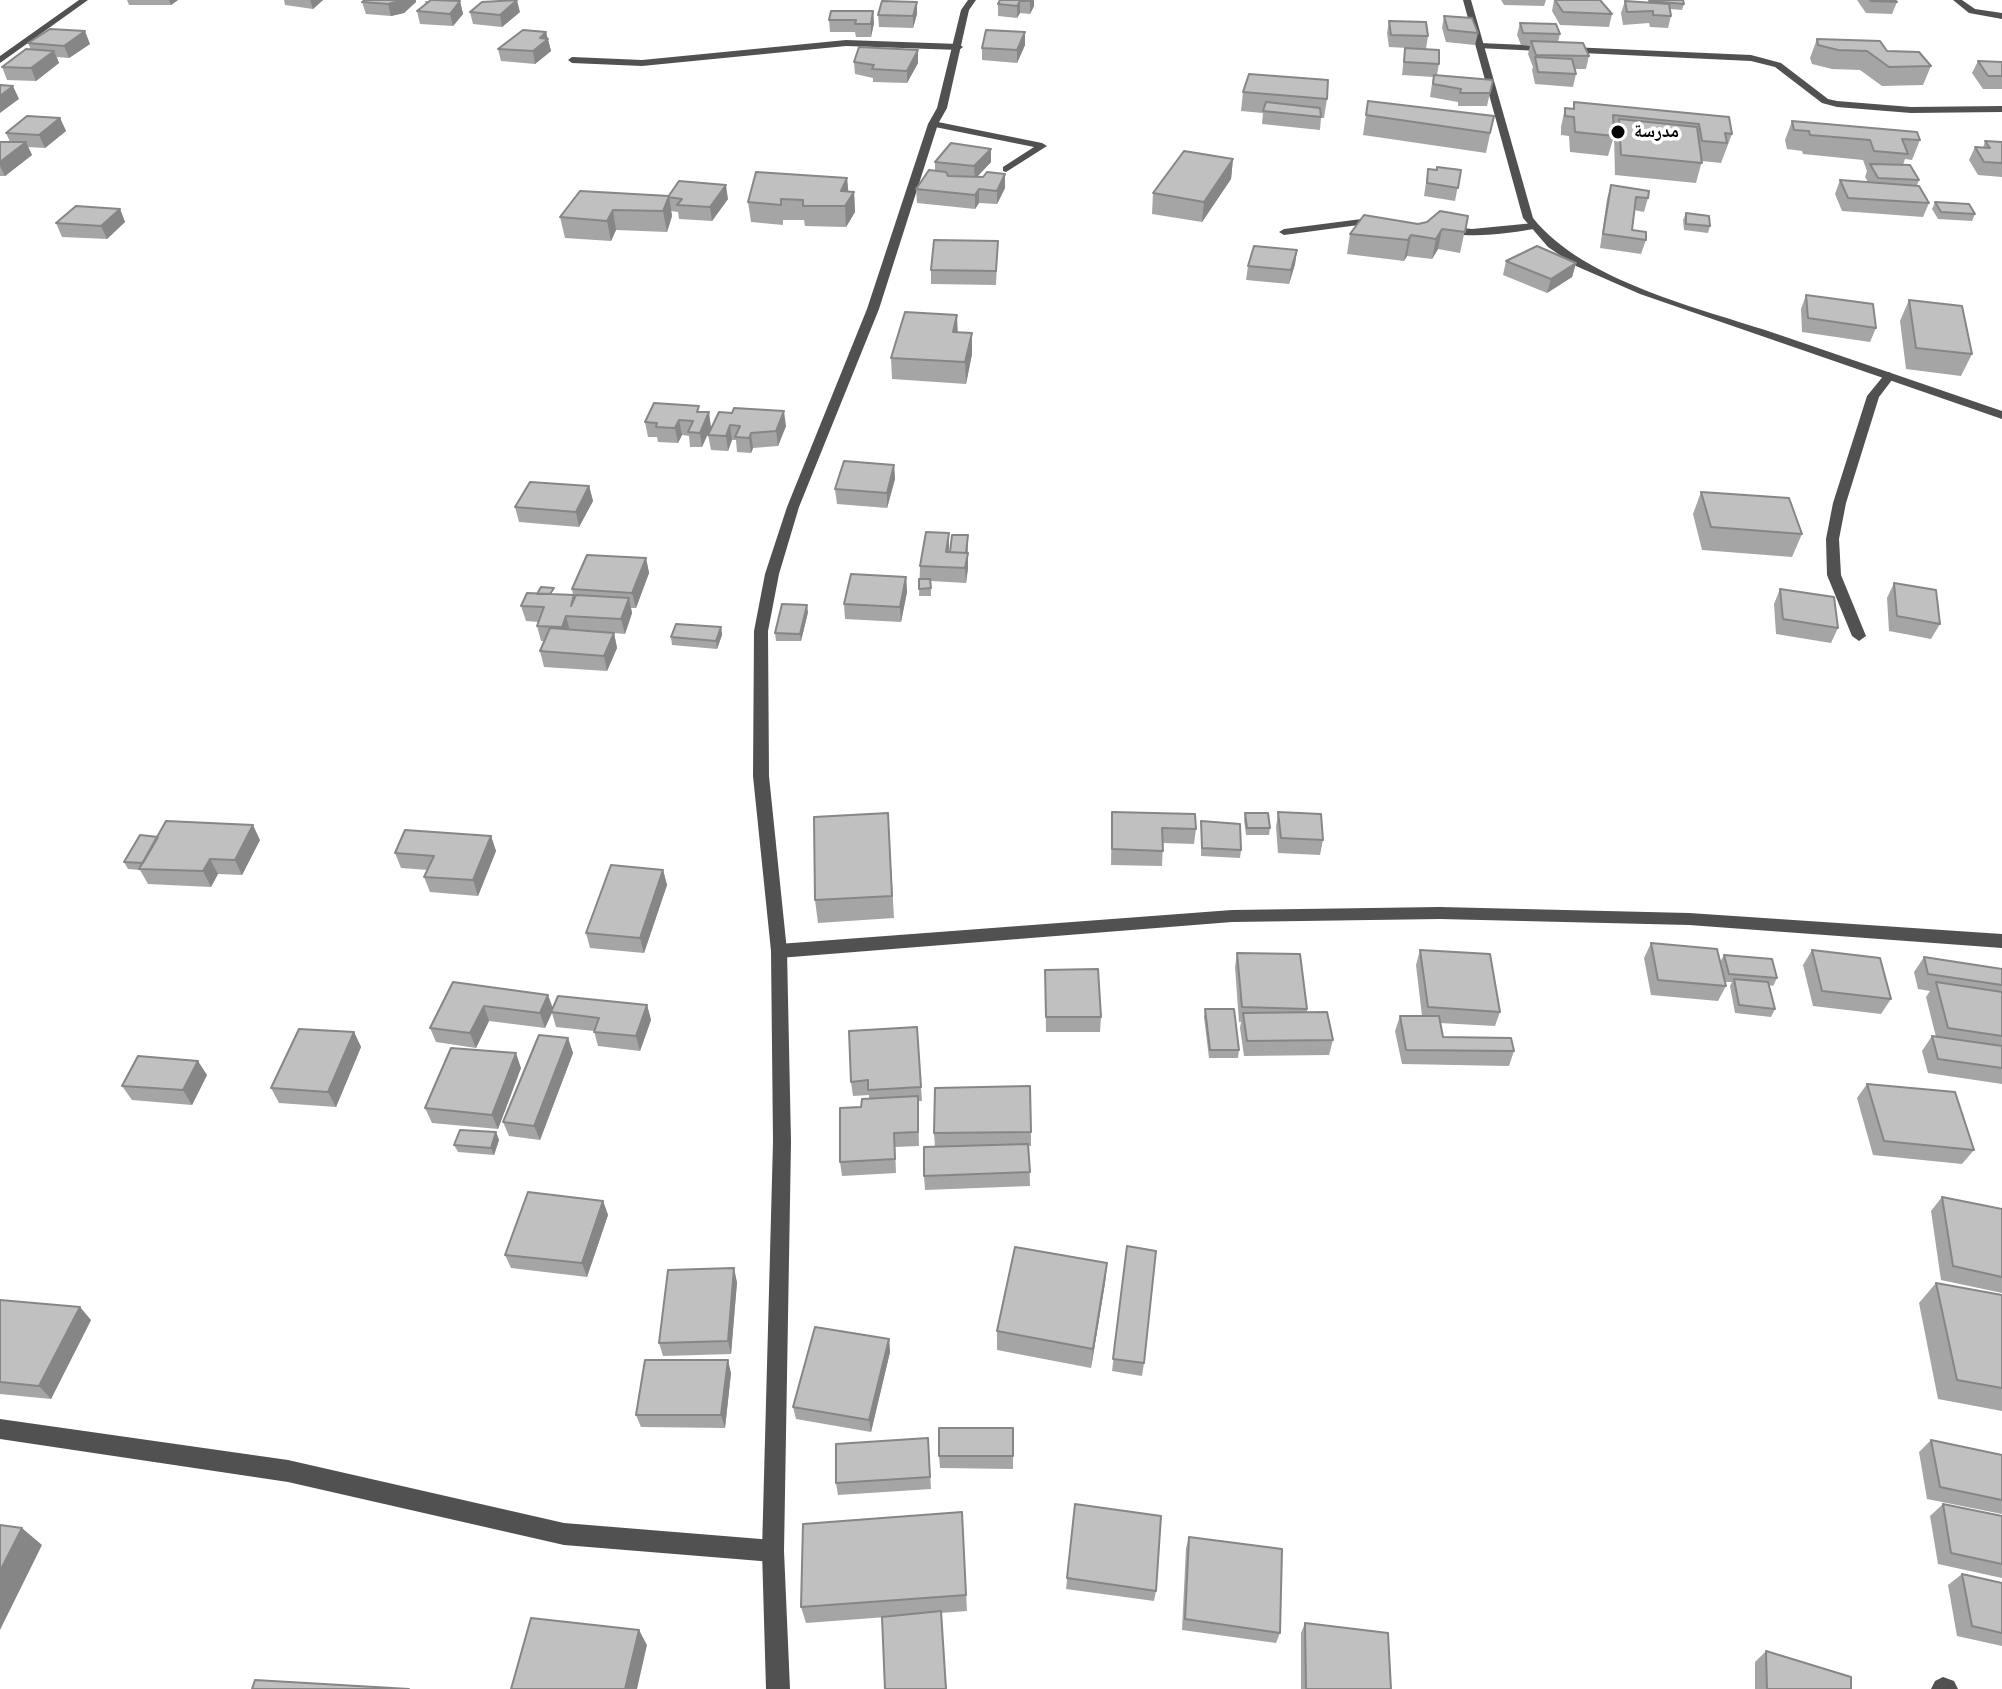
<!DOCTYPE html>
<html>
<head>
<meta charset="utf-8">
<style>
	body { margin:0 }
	canvas { display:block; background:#fff }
</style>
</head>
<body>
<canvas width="2002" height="1689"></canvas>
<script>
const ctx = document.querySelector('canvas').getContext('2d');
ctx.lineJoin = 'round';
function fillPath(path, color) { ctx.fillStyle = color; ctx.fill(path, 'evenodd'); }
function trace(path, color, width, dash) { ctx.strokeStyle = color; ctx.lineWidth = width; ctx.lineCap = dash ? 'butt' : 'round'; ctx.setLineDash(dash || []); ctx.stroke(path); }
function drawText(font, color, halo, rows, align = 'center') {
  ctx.font = font + ' "Space Grotesk","Noto Naskh Arabic",sans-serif'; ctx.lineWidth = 7; ctx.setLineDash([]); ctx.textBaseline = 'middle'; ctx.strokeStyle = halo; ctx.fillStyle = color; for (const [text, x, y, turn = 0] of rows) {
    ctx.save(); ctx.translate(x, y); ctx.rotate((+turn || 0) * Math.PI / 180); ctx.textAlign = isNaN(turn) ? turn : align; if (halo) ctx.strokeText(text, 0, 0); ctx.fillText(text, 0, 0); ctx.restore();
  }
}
fillPath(new Path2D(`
	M79,0H88L0,63V56Z
	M1953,0H1962L1975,9L2002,13V19L1969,13Z
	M846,40L959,44L963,47L959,50L846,46L642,66L572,63L568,60L572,57L642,60Z
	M1480,43L1751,55L1781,63L1828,99L1837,101L1911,107L2002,106V112L1911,113L1837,107L1822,103L1775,67L1751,61L1477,48V44Z
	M933,121L1042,143L1047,146L1006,172L1003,171V167L1034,147L930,126L928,124Z
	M1377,217L1382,220L1381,222L1284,235L1279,232L1284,229Z
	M1534,223L1539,226L1538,228C1513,233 1460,241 1439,229L1444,226L1472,229Z
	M1889,372L1895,376L1879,397L1846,503L1839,539L1841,575L1866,636L1859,641L1852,636L1827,575L1826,539L1833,503L1867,396L1885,374Z
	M1440,907L1689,913L2002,934V948L1689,925L1440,919L1232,922L779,958L773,956L771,951L773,946L779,944L1232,910Z
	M0,1419L288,1460L564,1523L773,1540L781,1543L784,1551L781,1559L773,1562L564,1545L288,1482L0,1439Z
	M1943,1677L1954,1681L1958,1689H1931L1935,1681Z`), '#515151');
fillPath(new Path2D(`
	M968,0H976L969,10L947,108L938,124L879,309L799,507L779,574L768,631L769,776L787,951L791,1142L784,1551L790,1689H766L762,1551L773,1142L771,951L753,776L754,631L765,574L787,507L867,309L928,124L937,108L961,10Z
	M1463,0H1471L1533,218C1584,282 1700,308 1777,334C1852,360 1927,385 2002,411V419L1640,294L1576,266L1548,247L1523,218Z`), '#515151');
fillPath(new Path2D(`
	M127,0H178L171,5H129Z
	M284,0H323L313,9L285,5Z
	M1000,0H1034V6L1030,14L1020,13L1017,18L998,16V4Z
	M1501,0H1546L1544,6L1504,5Z
	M1554,0L1612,14L1609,27L1560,25L1552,11Z
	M1648,0H1683L1684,4L1682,10L1670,9L1671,16L1668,28L1650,27L1649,23L1623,25L1621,13L1625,1L1648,2Z
	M1857,0H1895L1897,2L1892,14L1866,13Z
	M425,1H460L463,14L453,26L420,24L417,11L426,4Z
	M362,2H416L404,13L391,16L366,14Z
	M917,2V14L913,28L879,27L878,15Z
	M873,11L874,23L871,37H856L855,32H830L829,20Z
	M470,12H520L502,27L473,24Z
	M1444,16L1478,33L1475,45L1446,42L1442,28Z
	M1389,21L1428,36L1426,49L1389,47L1387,33Z
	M1520,23L1560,34L1558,42L1589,56L1586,69H1575L1576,74L1573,87L1535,84L1532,70L1533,67L1528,54L1530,46L1521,45L1517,35Z
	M546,32L551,51L535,64L501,61L498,49Z
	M1817,39L1887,51L1931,66L1923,85L1882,86L1860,70L1832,69L1812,64L1810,58Z
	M28,43L90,44L69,58L57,57L59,63L36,81L7,80L2,67L31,50Z
	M1025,45L1017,63L982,60V48Z
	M1405,48L1439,64L1437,75L1490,93L1487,106H1458V102L1430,97L1433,77L1402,75Z
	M1978,61L2002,62V89H1983L1972,73Z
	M854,62L918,63L907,83L873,82V78L855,74Z
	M1243,92L1327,99L1324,118H1321L1320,130L1262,124L1263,113L1241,111Z
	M1368,101L1494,116L1486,153L1363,135Z
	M1574,102L1729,117L1732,134L1721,163L1702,161L1696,183L1615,175L1614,136L1608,156L1570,152L1569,136L1561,135V127L1565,108L1573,109Z
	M60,118L66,131L45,148L28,147L32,155L5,176H0V142H10L6,133Z
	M1792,121L1920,140L1912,160L1905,159L1903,165L1919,180L1917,185L1929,203L1923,217L1842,211L1835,194L1840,180L1868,182L1865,177L1867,171L1863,160L1803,154L1802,151L1787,149L1785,140Z
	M1985,141L2002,142V177L1978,175L1969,160L1975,147L1983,148Z
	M1233,159L1231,179L1202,222L1152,214L1153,193Z
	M935,162H991L977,177L1005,188L997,204L979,203L975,209L917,203L916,189L935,171Z
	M1428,169L1461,170L1455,201L1424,196Z
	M847,178L848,191L854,192L855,212L846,227L805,226L804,220H783V225L751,222L748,202Z
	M1611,185L1648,198L1644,212L1634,210L1632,230L1646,240L1641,254L1600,248L1607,199Z
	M580,191L728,199L712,221L679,219L678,212L671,211L672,216L667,232L616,230L611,241L565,238L560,217Z
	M1935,202L1975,214L1972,221L1938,219L1932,209Z
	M120,209L125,222L107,239L62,237L56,223Z
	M1686,213L1710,226L1708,233L1684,230L1683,220Z
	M1468,216L1460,253L1438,249L1432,259L1407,256L1404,261L1347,254L1350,234Z
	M998,241L996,285L931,284V270Z
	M1297,250L1295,264L1289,284L1246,280L1248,266Z
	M1506,261L1576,263L1572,277L1547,293L1503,275Z
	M1806,295L1876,328L1870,342L1802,332L1801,309Z
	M1909,300L1972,354L1961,376L1906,369L1900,321Z
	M957,332L972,333V354L966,384L892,379L891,358Z
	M700,412L711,427L702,447H690L689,436L682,435L678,443L658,442L657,437H648L645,422Z
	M719,412L786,426L778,446L753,448L751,453L737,452L736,440H732L728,451L711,450L708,435Z
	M894,465L895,479L887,508L837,504L835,489Z
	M589,486L593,501L579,527L519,522L515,507Z
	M1701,492L1802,534L1792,557L1702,550L1693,514Z
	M949,533V552L968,543V568L966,583L931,581V596H919L920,566Z
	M646,558L649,573L636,608H631L632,613L625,634L614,633L617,648L607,671L544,667L540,651L544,641H541L537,626L538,622L526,621L521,606L537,594L573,595L572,589Z
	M906,577L907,592L901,622L845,619L844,604Z
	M1894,583L1940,624L1931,639L1889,631L1887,598Z
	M1780,589L1838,628L1831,643L1776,634L1774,604Z
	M808,612L801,641H776L775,633Z
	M721,627L722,635L717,649L672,645L671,637Z
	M1112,812L1196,829L1194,844L1163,843L1162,866L1111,865Z
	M1278,812L1323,840L1320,855L1278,853L1276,827Z
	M888,813L894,918L818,923L815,900Z
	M1245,813L1270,828L1269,835H1246L1244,820Z
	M1201,821L1241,850L1240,858L1201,856Z
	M491,836L496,851L478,896L430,892L424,877L428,870L401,868L395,853Z
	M260,840L242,875L218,874L211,887L148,884L140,870L128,869L124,862Z
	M663,870L667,885L644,953L590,948L586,933Z
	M1651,943L1720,962L1724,955L1777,978L1773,986L1769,985L1775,1009L1771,1017L1735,1013L1730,986L1732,982H1725L1726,986L1718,1001L1651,995L1644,958Z
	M1420,950L1500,1012L1495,1026L1440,1023L1443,1037L1514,1051L1509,1066L1402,1064L1395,1031L1400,1016H1422L1416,965Z
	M1812,950L1891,999L1881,1014L1813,1006L1803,965Z
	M1237,953L1307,1009V1012L1333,1040L1329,1055L1244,1056L1240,1028L1241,1022H1239L1235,967Z
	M1924,957L2002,969V1084L1928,1073L1922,1051L1932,1036L1936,1037L1926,997L1930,991L1918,989L1914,972Z
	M1045,970L1101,1017L1100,1032H1046Z
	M453,982L548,995L553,1008L647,1005L651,1020L640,1051L598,1046L594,1031L556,1027L552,1013L545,1028L489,1021L476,1048L436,1042L430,1028Z
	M1205,1009L1239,1050L1238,1058H1209L1204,1017Z
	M917,1027L922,1101H918L919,1146L895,1147L896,1173L842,1176L840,1162L861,1107L869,1098V1095L853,1096L851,1082Z
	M354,1032L361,1047L336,1107L279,1103L271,1088Z
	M568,1038L573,1053L540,1140L509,1136L503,1122Z
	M521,1068L498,1129L432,1123L425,1108Z
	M207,1075L192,1105L132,1100L122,1086Z
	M1867,1084L1974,1150L1962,1164L1873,1155L1857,1098Z
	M496,1132L499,1140L494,1155L458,1152L454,1145Z
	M1031,1132V1146H1029L1030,1186L925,1190L924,1176L935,1147L934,1133Z
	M1942,1197L2002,1209V1293L1941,1280L1931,1211Z
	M603,1201L608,1215L587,1277L511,1268L505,1255Z
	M1127,1246L1144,1363L1142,1376L1112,1371Z
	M1107,1263L1105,1283L1091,1368L997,1350V1331Z
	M737,1282L731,1354L663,1356L659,1343Z
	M1936,1283L2002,1295V1411L1938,1399L1919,1303Z
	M0,1300L91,1320L51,1399L0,1394Z
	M889,1339L890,1352L871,1432L796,1419L793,1407Z
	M731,1373L725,1428L641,1427L636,1415Z
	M1013,1428V1469L940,1468L939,1456Z
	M928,1438L931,1489L838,1495L836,1483Z
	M1931,1440L2002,1455V1514L1927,1499L1919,1452Z
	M1075,1504L1156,1591L1154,1601L1066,1589Z
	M1943,1504L2002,1516V1578L1938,1564L1930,1516Z
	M962,1512L967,1611L806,1623L801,1607Z
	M1189,1537L1280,1633L1276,1643L1182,1630L1186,1548Z
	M1962,1574L2002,1583V1646L1957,1636L1948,1585Z
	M1305,1623L1391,1689H1301V1633Z
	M1766,1651L1851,1689H1755V1662Z`), '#a5a5a5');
fillPath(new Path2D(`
	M169,0H178L171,5Z
	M310,0H323L313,9Z
	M402,0H416V2L404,13L391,16L388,4Z
	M517,0L520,12L502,27L500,15Z
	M1030,0H1034V6L1030,14Z
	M460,1L463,14L453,26L450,14Z
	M1020,1V13L1017,18V6Z
	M917,2V14L913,28V16Z
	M873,11L874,23L871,37V24Z
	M85,31L90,44L69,58L64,46Z
	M546,32L551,51L535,64L533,51L540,38Z
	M1025,32V45L1017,63V50Z
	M918,50V63L907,83V71Z
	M54,51L59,63L36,81L31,68Z
	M13,86L19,99L0,113V96Z
	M60,118L66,131L45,148L39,135Z
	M26,142L32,155L5,176L0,166V162Z
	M991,149V162L975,179L974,166Z
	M1233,159L1231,179L1202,222L1204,202Z
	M1005,174V188L997,204V191Z
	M847,178L849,198L841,191Z
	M726,185L728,199L712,221L710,207Z
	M979,189V203L975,209V195Z
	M854,192L855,212L846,227L845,206Z
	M669,196L672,216L667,232L663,211Z
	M120,209L125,222L107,239L101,226Z
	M613,210L616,230L611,241L607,221Z
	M1442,229L1438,249L1432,259L1436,239Z
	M1411,235L1407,256L1404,261L1408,240Z
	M1297,250L1295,264L1289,284L1291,270Z
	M1576,263L1572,277L1547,293L1551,279Z
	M957,315L958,337L953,332Z
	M972,333V354L966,384L965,362Z
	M784,411L786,426L778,446L776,431Z
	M709,412L711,427L702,447L700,433Z
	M679,420L682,435L678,443L675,428Z
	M730,425L732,440L728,451L726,436Z
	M751,433L753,448L751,453L749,438Z
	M894,465L895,479L887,508V493Z
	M589,486L593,501L579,527L576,512Z
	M949,533V548L946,567V552Z
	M968,535L966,562L968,553V568L966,583L965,568Z
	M646,558L649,573L636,608L632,593Z
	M906,577L907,592L901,622L900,607Z
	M629,598L632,613L625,634L621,619Z
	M807,605L808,612L801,641L800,634Z
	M566,616L570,631L566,642L562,627Z
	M721,627L722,635L717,649L716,641Z
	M614,633L617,648L607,671L604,656Z
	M253,825L260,840L242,875L235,860Z
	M491,836L496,851L478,896L473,880Z
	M210,859L218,874L211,887L203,871Z
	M663,870L667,885L644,953L640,938Z
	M548,995L553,1010L545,1028L540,1013Z
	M647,1005L651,1020L640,1051L636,1036Z
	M484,1006L489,1021L476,1048L470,1033Z
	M354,1032L361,1047L336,1107L328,1092Z
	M568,1038L573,1053L540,1140L534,1126Z
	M516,1053L521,1068L498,1129L492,1115Z
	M198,1061L207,1075L192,1105L183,1090Z
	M496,1132L499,1140L494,1155L491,1148Z
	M603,1201L608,1215L587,1277L582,1263Z
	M1107,1263L1105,1283L1091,1368L1093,1349Z
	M734,1268L737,1282L731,1354L728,1341Z
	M80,1307L91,1320L51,1399L39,1386Z
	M889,1339L890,1352L871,1432L869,1420Z
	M728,1360L731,1373L725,1428L721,1415Z
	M22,1528L42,1545L0,1630V1571Z
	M639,1630L647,1645L637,1689H625Z`), '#868686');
const building = new Path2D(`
	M365,0H402L388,4L362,2Z
	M431,0H433L460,1L450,14L417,11Z
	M517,0L500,15L470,12L482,2Z
	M1000,0H1031L1030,1H1020L1017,6L998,4Z
	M1555,0H1600L1612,14L1563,12Z
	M1650,0H1683L1684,4L1650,1Z
	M1870,0H1895L1897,2L1871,1Z
	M882,1L917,2L913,16L878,15Z
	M1625,1L1669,4L1671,16L1653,15V11L1627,12Z
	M831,11H873L871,24H855L856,20H829Z
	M1444,16L1472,18L1478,33L1448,30Z
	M1389,21L1426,22L1428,36L1391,35Z
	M1520,23L1556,24L1560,34L1523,33Z
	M50,29L85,31L64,46L28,43Z
	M523,30L546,32L540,38L548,39L533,51L498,49Z
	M986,30L1025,32L1017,50L982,48Z
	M1817,39L1880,41L1887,51L1919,52L1931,66L1889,67L1867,51L1838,50L1818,45Z
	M1531,41L1583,43L1589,56L1536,55Z
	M859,47L918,50L907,71L872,69L874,65L854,62Z
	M1405,48L1439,50V64L1404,62Z
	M26,49L54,51L31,68L2,67Z
	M1535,57L1572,59L1576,74L1538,72Z
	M1978,61L2002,62V76H1988Z
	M1249,74L1328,80L1327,99L1243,92Z
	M1434,75L1493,80L1490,93H1460L1461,89L1433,84Z
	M0,85L13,86L0,96Z
	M1368,101L1494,116L1490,133L1366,115Z
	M1266,102L1320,108L1321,117L1263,111Z
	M1574,102L1729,117L1732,134L1725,133L1727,143L1702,141L1699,124L1613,115L1614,136L1575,132L1574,117L1565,116V108L1574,109Z
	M27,116L60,118L39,135L6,133Z
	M1619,119L1697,127L1702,163L1621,155Z
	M1792,121L1917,132L1920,140L1902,139L1908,154L1874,151L1870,140L1810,135L1809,131L1794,130Z
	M1985,141L2002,142V163L1984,162L1975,147L1990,148Z
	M0,142H26L0,162Z
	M951,143L991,149L974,166L935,162Z
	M1184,151L1233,159L1204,202L1153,193Z
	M1870,164L1910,165L1919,180L1878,178Z
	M1437,167L1461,170L1458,188L1427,183L1428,169L1437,170Z
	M929,170L946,172L948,176L983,177L987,172L1005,174L997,191L979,189L975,195L916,189Z
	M756,172L847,178L841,191L854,192L845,206H803V200L781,199V205L748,202Z
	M1840,180L1919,186L1929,203L1848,198Z
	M679,181L726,185L710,207L677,205L682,199L668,197Z
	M1611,185L1649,191L1648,198L1636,197L1632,230L1646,232V240L1603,234Z
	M580,191L669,196L663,211L613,210L607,221L560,217Z
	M1935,202L1969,204L1975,214L1941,212Z
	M76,206L120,209L101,226L56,223Z
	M1440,211L1468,216L1465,232L1442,229L1436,239L1411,235L1408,240L1350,234L1364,215L1418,224L1427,222Z
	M1686,213L1709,216L1710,226L1686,224Z
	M934,240L998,241L996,271L931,270Z
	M1254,246L1297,250L1291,270L1248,266Z
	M1537,246L1576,263L1551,279L1506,261Z
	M1806,295L1873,304L1876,328L1808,318Z
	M1909,300L1962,306L1972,354L1916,348Z
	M905,312L957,315L953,332L972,333L965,362L891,358Z
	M654,403L699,406L697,412H709L700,433L688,432L693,421L679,420L675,428L656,427L657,423L645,422Z
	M734,408L784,411L776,431L751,433L749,438L735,437L740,426L730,425L726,436L708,435L719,412L732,413Z
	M844,461L894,465L887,493L835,489Z
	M530,482L589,486L576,512L515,507Z
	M1701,492L1789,498L1802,534L1711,527Z
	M926,532L949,533L946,552L968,553L965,568L920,566Z
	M952,535H968L966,553L950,552Z
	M587,555L646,558L632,593L572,589Z
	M851,574L906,577L900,607L844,604Z
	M919,579H930L931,588L919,589Z
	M1894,583L1936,590L1940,624L1897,616Z
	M541,587L554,588L550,594H537Z
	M1780,589L1834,597L1838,628L1783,619Z
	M527,593L574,595L571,606L576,595L629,598L621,619L566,616L562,627L537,626L544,607L521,606Z
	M782,604L807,605L800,634L775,633Z
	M676,624L721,627L716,641L671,637Z
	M550,628L614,633L604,656L540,651Z
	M1112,812L1195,814L1196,829L1162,828L1163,851L1112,849Z
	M1278,812L1321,814L1323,840L1281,838Z
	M888,813L892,896L815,900L814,817Z
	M1245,813H1268L1270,828H1247Z
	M166,821L253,825L235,860L210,859L203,871L139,869Z
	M1201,821L1240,824L1241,850L1202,848Z
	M405,830L491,836L473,880L424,877L434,856L395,853Z
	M140,835L158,837L143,863L124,862Z
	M611,865L663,870L640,938L586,933Z
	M1651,943L1717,949L1726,986L1658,980Z
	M1420,950L1490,954L1500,1012L1428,1007Z
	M1812,950L1880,958L1891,999L1822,991Z
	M1237,953L1300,954L1307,1009L1242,1007Z
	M1724,955L1772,959L1777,978L1729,974Z
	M1924,957L2002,969V985L1928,974Z
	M1098,969L1101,1017H1046L1045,970Z
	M1734,979L1768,982L1775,1009L1739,1005Z
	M453,982L548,995L540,1013L484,1006L470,1033L430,1028Z
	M1936,982L2002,992V1036L1948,1028Z
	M558,996L647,1005L636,1036L594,1032L599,1018L551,1012Z
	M1205,1009H1234L1239,1050H1210Z
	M1327,1012L1333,1040L1247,1041L1243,1013Z
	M1400,1016H1439L1443,1037L1511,1038L1514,1051L1406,1050Z
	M917,1027L921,1087L868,1090V1080L851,1082L849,1031Z
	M299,1029L354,1032L328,1092L271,1088Z
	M539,1035L568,1038L534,1126L503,1122Z
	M1932,1036L2002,1046V1068L1938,1059Z
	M451,1048L516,1053L492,1115L425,1108Z
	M138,1056L198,1061L183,1090L122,1086Z
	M1867,1084L1955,1092L1974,1150L1884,1141Z
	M1030,1086L1031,1132L934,1133L935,1088Z
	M918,1096V1132L894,1133L895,1159L840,1162V1108L861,1107L862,1099Z
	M460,1130L496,1132L491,1148L454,1145Z
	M1028,1144L1030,1172L924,1176V1147Z
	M528,1192L603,1201L582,1263L505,1255Z
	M1942,1197L2002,1209V1277L1953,1266Z
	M1127,1246L1156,1251L1144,1363L1113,1359Z
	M1015,1247L1107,1263L1093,1349L997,1331Z
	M734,1268L728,1341L659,1343L668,1270Z
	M1936,1283L2002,1295V1388L1957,1380Z
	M0,1300L80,1307L39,1386L0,1382Z
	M815,1327L889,1339L869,1420L793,1407Z
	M645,1360H728L721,1415H636Z
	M939,1428H1013V1456H939Z
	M928,1438L930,1477L836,1483V1444Z
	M1931,1440L2002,1455V1500L1940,1487Z
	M1075,1504L1161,1516L1156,1591L1067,1578Z
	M1943,1504L2002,1516V1564L1951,1553Z
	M962,1512L966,1595L801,1607L803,1524Z
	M0,1525L22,1528L0,1571Z
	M1189,1537L1282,1549L1280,1633L1185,1619Z
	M1962,1574L2002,1583V1633L1972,1626Z
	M941,1611L946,1689H885L882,1617Z
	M531,1618L639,1630L625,1689H511Z
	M1305,1623L1388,1633L1391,1689H1306Z
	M1766,1651L1851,1677V1689H1767Z
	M255,1680L409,1689H252Z`);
fillPath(building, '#c0c0c0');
trace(building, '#868686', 2);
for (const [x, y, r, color] of [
	[1618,132,8,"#000"]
]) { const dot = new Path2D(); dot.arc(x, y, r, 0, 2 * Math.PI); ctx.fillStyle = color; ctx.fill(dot); trace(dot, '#fff', 3); }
drawText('bold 18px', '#000', '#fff', [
	["مدرسة",1634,132]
], 'left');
</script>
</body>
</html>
